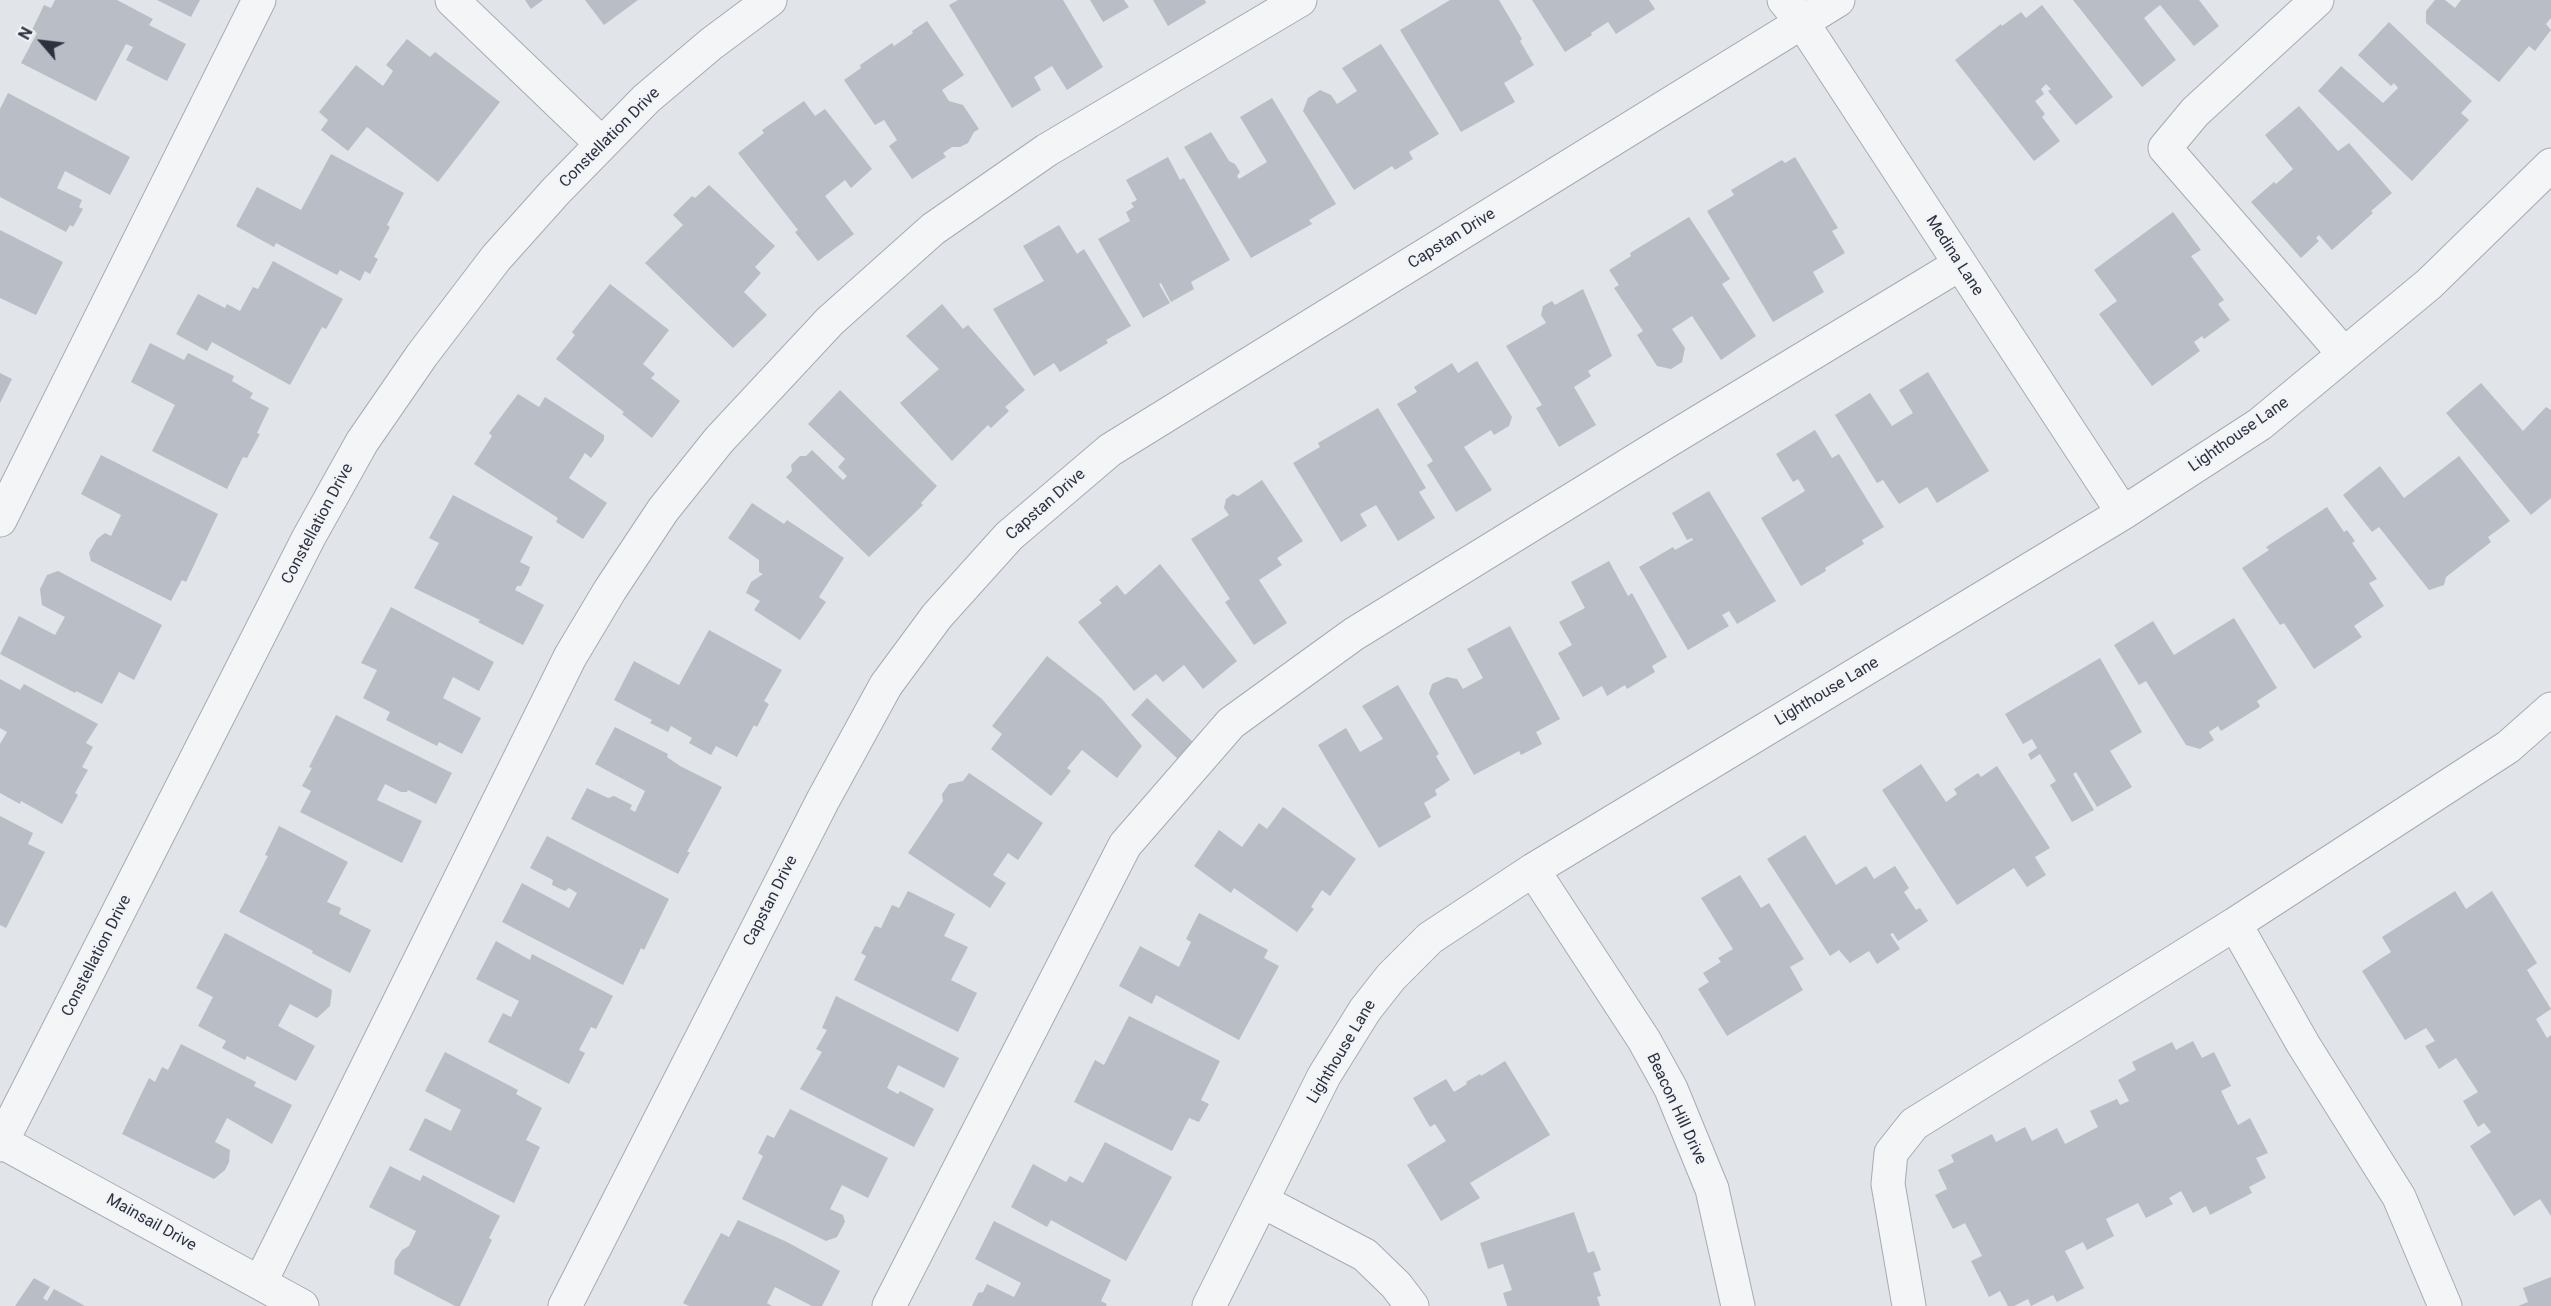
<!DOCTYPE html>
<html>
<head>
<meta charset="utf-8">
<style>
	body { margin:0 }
	#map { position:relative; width:2551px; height:1306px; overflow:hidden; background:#e1e4e9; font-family:Roboto,sans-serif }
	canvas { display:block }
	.north { position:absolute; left:12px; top:12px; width:60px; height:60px; -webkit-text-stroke:4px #f1f3f6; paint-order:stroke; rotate:298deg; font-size:16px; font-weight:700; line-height:24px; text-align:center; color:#2b313f }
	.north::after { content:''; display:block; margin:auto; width:21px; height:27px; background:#2b313f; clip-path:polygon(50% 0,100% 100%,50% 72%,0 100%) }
</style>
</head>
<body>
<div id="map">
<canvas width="2551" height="1306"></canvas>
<div class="north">N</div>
</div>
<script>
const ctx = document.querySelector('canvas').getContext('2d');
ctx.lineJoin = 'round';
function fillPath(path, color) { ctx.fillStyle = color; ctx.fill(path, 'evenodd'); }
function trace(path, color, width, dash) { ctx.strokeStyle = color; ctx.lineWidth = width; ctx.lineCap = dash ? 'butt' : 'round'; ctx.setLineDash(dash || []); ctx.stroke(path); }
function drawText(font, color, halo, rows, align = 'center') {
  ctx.font = font + ' Roboto,sans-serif'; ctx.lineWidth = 4.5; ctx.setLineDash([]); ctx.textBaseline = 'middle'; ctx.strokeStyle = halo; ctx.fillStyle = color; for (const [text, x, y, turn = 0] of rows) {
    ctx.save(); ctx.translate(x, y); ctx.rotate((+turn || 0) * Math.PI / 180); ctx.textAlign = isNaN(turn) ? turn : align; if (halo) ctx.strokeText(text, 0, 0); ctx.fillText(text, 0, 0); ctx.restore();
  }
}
fillPath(new Path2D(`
	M55,0H117L153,19L149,25L186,44L167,81L126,60L133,47L126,44L96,101L21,63L37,33L32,30L44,5L51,8Z
	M157,0H200L191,17Z
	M525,0H543L531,9Z
	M585,0H638L604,25Z
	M958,0H1063L1103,67L1067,90L1052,66L1034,77L1041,90L1012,108L949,5Z
	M1090,0H1124L1129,7L1103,22Z
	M1153,0H1205L1206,3L1168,26Z
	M1450,0H1499L1522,39L1520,41L1534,65L1504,83L1515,102L1461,132L1400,30Z
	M1532,0H1649L1655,9L1616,34L1608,22L1591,33L1592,35L1565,52Z
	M2073,0H2199L2219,26L2194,46L2160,5L2144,18L2176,60L2142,87Z
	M2435,0H2445L2455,8L2461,0H2551V18L2546,24L2551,30L2535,51L2529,46L2499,82L2426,23V11Z
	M2042,5L2113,97L2076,125L2048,91L2051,89L2046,84L2041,89L2044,94L2035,101L2045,114L2042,117L2060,141L2034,161L1955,60L2001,24L2002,26L2021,12L2026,18Z
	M927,21L964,75L942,90L949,101L963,105L979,129L974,132L968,143L960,147H952L943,153L946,157L912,179L889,146L897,140L884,120L875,125L844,80L861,68L860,65L892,43L894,46L913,33L912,31Z
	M2389,22L2472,101L2461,113L2469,120L2412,181L2318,91L2341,66L2383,103L2398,88L2394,83L2391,86L2358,55Z
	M407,39L430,57L435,52L500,102L438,182L367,127L348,151L321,130L328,120L319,112L356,65L383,86L393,71L386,65Z
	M1381,44L1439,134L1409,152L1413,159L1395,170L1392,166L1354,190L1303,111L1308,98L1320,90L1331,95L1337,104L1357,91L1342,68Z
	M8,93L130,157L110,195L65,171L57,188L82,200L79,207L83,209L73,227L70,225L66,232L0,197V109Z
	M1272,98L1336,204L1309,220L1312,224L1251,258L1184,147L1211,132L1229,161L1235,164L1240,172L1237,176L1239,179L1267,162L1240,117Z
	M804,101L815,116L825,109L872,169L851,188L845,180L825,196L854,234L818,261L795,232L798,230L738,153L764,133L762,130Z
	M2299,106L2338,151L2349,143L2392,193L2371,211L2373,213L2332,250L2319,235L2316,238L2319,241L2301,258L2251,202L2274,182L2276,184L2293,169L2265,135Z
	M331,154L404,193L387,225L390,227L374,257L378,259L370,274L365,271L360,281L340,270L337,275L276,243L274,247L236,226L257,187L301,210Z
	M1168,157L1180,180L1184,178L1230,260L1191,282L1194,289L1171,302L1161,283L1159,284L1170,303L1143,318L1098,239L1130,221L1126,212L1134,207L1131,203L1137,200L1126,180Z
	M1795,157L1838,228L1832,231L1845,253L1813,272L1824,292L1773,322L1707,211L1734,195L1731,190L1782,160L1785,163Z
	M709,185L775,246L755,267L761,273L744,292L767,315L733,348L645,263L683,225L673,215L692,196L695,198Z
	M2173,212L2201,250L2191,256L2224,300L2218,304L2230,320L2204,339L2202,336L2194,342L2200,351L2152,386L2099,314L2117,301L2094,270Z
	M1689,217L1730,279L1722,284L1756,336L1721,360L1692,316L1672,329L1685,348L1682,362L1671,369L1657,366L1637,335L1643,331L1614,288L1619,285L1609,270L1631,256L1630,253Z
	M1059,225L1077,254L1084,249L1131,326L1106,340L1108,343L1060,372L1054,363L1034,376L993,309L1044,281L1023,246Z
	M0,230L63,262L36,315L0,298Z
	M273,261L343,299L326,329L322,327L290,385L212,342L207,351L176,334L198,294L225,308L227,304L240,311L253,287L258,289Z
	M610,284L669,330L643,364L655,374L651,378L680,401L652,438L622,414L624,412L556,359L575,335L572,332Z
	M1583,289L1612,356L1588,371L1591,376L1574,387L1596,425L1559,447L1536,408L1542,405L1506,346L1546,323L1541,315L1543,306L1552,301L1555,305Z
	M942,304L963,329L968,325L1025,390L1005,407L1009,411L991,428L988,425L952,461L900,403L939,369L906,336Z
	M150,343L184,360L188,353L234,376L232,381L253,393L250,398L269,408L257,433L260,434L247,458L243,457L227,489L152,451L175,405L131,382Z
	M1477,361L1512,417L1509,426L1494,435L1491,430L1464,447L1492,490L1456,512L1427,465L1433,461L1397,404L1417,392L1414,387L1452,363L1458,373Z
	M1928,372L1989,471L1937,503L1927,487L1899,504L1883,480L1877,483L1835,415L1870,393L1892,426L1913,413L1899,390Z
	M0,373L12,379L0,403Z
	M2481,383L2523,431L2546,407L2551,410V498L2531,515L2446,413Z
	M840,390L937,486L921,503L923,505L869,557L786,477L792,471L791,465L800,456H806L812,450L843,480L847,476L838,467L845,459L808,424Z
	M518,394L539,407L545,397L604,435V440L591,458L585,453L569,478L607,503L583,539L556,522L558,518L474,464L492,436L489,433Z
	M1378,408L1426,488L1419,492L1435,518L1398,541L1376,505L1360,514L1367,526L1341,542L1293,463L1320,447L1318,443Z
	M1815,430L1832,458L1839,454L1884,527L1862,540L1864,544L1825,568L1826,571L1801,586L1761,518L1805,491L1798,479L1793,482L1776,454Z
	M101,455L218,514L186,582L182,580L171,601L91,561L89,553L97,539L105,533L111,536L121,515L81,494Z
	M2459,456L2510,521L2488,537L2491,542L2446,577L2444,585L2429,590L2379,527L2372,532L2343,495L2380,466L2404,498Z
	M1262,480L1303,541L1277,558L1282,565L1259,580L1287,623L1254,645L1225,602L1230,599L1191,539L1229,515L1224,508L1226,499L1233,494L1238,496Z
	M1709,491L1776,601L1737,624L1729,611L1722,615L1729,626L1688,650L1639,567L1673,547L1675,550L1693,540L1692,538L1687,540L1672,513Z
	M453,495L533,537L520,562L530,567L528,573L521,586H517L515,590L544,605L523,645L478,622L480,620L414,588L439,543L429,538Z
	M752,503L784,524L787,520L844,558L819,597L826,602L800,640L754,610L760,601L746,593L751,582L763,574L759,572V560L728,538Z
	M2327,507L2344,532L2347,530L2355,541L2352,543L2377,579L2369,583L2384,606L2354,626L2362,637L2314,669L2284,623L2280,625L2242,568L2269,550L2266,547Z
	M1609,561L1628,596L1632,593L1667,657L1652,666L1655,672L1627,689L1625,685L1607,696L1602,686L1583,697L1558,653L1572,645L1559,622L1585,608L1571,582Z
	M1160,564L1237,661L1203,689L1184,665L1163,682L1156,674L1134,691L1078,622L1102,603L1099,600L1117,585L1125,595Z
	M58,571L162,625L134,680L119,672L102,704L76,691L75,693L0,654L19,616L55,635L65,617L42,605L40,589L47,575Z
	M391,607L494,662L479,691L453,677L443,698L481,718L462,754L439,742L437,746L386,720L390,712L363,698L377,670L361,663Z
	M2234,618L2277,688L2257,701L2260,706L2258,708L2221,731L2218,726L2209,732L2214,740L2200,749L2186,745L2146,681L2139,685L2114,645L2153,621L2174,655Z
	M1510,626L1560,719L1536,732L1542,744L1521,755L1519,751L1474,775L1429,694L1432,684L1447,677L1457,679L1463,689L1483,678L1467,649Z
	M709,630L782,670L764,701L769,704L757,727L754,725L737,757L716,746L711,755L689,743L692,738L671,726L668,732L650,723L652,720L614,700L634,661L679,685Z
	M1047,656L1102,699L1142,746L1117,778L1082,750L1067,768L1071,771L1051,796L991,749L1002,734L992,726Z
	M2100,658L2142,732L2110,751L2132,787L2097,807L2076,772L2073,774L2094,810L2072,822L2050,785L2056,781L2040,754L2031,760L2028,754L2037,748L2032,739L2023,744L2005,714Z
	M0,679L20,690L24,684L98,724L86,743L93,747L82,767L88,770L75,793L78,795L62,824L21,801L20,804L0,793V744L7,732L0,728Z
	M1398,685L1439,754L1436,756L1450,780L1435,790L1437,795L1424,803L1431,817L1379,848L1318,745L1346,728L1360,752L1383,739L1362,706Z
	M1147,698L1195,744L1180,761L1131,715Z
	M336,715L452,773L436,804L408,790L407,792H401L385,784L377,800L422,821L402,863L300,812L311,791L302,786L312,768L309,767Z
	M615,727L668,754L667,757L680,766L722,787L687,852H690L678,874L571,819L587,788L608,798L614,796L632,805L630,809L635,812L645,791L595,764Z
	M1921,764L1946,802L1957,794L1954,789L1978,773L1981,777L1997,766L2050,848L2035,857L2046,875L2027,887L2014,868L1957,905L1882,790Z
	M969,773L1043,823L1018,860L1008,853L993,875L1006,883L990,908L908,853L943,801L942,794L949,784L963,781Z
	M1283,807L1356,859L1330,896L1322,890L1311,907L1314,909L1297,932L1234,888L1231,893L1194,866L1219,830L1242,847L1259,823L1267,829Z
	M0,816L33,833L28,844L45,852L6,928L0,925Z
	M279,826L348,862L327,902L341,908L339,914L371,930L350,973L312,953L313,951L239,912L268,856L265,855Z
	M1805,835L1836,885L1866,866L1874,879L1895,866L1909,888L1904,892L1916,910L1920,908L1928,921L1898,941L1893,933L1890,934L1900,949L1877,964L1869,951L1850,963L1839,950L1830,956L1767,859Z
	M547,836L669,899L644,950L641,948L623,985L502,922L522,883L569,908L577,893L569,888L565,891L552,885L553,880L530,868Z
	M1740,875L1761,908L1769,903L1804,959L1790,967L1803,990L1727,1036L1698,989L1709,982L1703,973L1721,962L1718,958L1733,949L1701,898Z
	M908,891L955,914L944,936L968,947L951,980L977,993L958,1032L854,980L866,956L861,953L875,926L881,928L892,905L899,908Z
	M2455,891L2466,909L2492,891L2537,963L2527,970L2551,1009L2536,1019L2547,1038L2551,1035V1216L2540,1199L2514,1216L2470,1146L2491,1132L2484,1123L2478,1127L2463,1101L2478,1092L2456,1058L2439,1069L2425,1046L2435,1041L2426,1028L2405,1040L2362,971L2391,952L2382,937Z
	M1199,913L1268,950L1264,958L1279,966L1239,1040L1156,995L1152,1004L1119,986L1140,946L1179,967L1191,942L1186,939Z
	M225,933L332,990L330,1006L317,1018L290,1004L278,1026L315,1046L296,1081L247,1056L245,1060L222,1048L226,1041L198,1026L213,997L196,988Z
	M496,941L530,960L532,954L613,996L596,1029L591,1027L579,1050L585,1053L569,1084L488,1042L503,1013L511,1017L519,1001L476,979Z
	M836,996L959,1058L944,1088L898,1065L887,1088L898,1094L900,1091L934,1109L914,1147L800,1089L822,1052L816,1049L827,1030L822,1028Z
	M1129,1016L1220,1061L1201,1100L1209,1104L1199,1122L1189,1118L1172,1151L1074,1102L1095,1060L1104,1065Z
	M2193,1041L2202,1058L2214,1052L2231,1086L2221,1091L2238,1125L2250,1118L2268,1153L2256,1158L2266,1178L2249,1187L2252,1193L2210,1215L2206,1206L2193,1213L2181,1191L2169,1198L2173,1204L2146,1218L2138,1203L2106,1219L2114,1236L2087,1250L2083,1242L2065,1251L2084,1288L2057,1302L2053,1295L2031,1306L2028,1299L2014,1306H2008L2000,1291L1989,1297L1971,1261L1982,1256L1965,1223L1953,1229L1935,1195L1947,1189L1938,1170L1954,1162L1951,1155L1992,1134L1996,1142L2025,1127L2032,1141L2057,1128L2065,1144L2098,1127L2090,1111L2117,1099L2120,1105L2129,1101L2118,1080L2136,1070L2132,1062L2172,1042L2176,1050Z
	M181,1044L256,1082L254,1086L292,1105L272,1144L227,1118L215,1142L230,1150L229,1162L225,1170L214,1179L122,1134L149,1078L155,1082L162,1067L168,1070Z
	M445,1052L518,1090L516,1094L542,1108L526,1140L540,1147L514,1203L409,1150L425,1118L451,1131L461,1110L425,1091Z
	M1505,1061L1550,1135L1470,1183L1480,1198L1441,1221L1407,1165L1446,1141L1435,1124L1430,1127L1413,1098L1446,1079L1454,1092L1467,1084L1466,1082L1480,1074L1481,1076Z
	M790,1109L888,1158L868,1198L842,1185L830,1209L843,1215L845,1222L837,1237L826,1241L742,1199L763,1156L758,1153L767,1135L774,1138Z
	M1105,1142L1172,1177L1126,1261L1051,1220L1047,1227L1011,1207L1033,1164L1066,1182L1070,1176L1083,1183Z
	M390,1166L420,1181L423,1175L500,1216L489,1238L492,1240L460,1306H455L394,1274L395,1260L402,1250L409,1246L416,1231L369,1207Z
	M1574,1212L1588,1253L1594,1251L1601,1270L1593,1273L1601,1296L1597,1297L1600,1306H1507L1503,1293L1512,1290L1503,1264L1488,1269L1480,1243Z
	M738,1220L787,1242L840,1271L822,1306H812L775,1287L767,1303L772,1306H689L683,1303L721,1233L729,1237Z
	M994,1221L1111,1280L1101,1301L1107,1304L1106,1306H972L978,1293L983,1292L987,1284L1014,1297L1021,1283L975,1259Z
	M2551,1277V1306H2518L2528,1302L2523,1288Z
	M34,1278L50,1287L43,1298L47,1301L54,1289L85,1306H15Z`), '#b9bdc5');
const minor = new Path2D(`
	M452,0L601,143
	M1784,0L1802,22L2123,513
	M2317,0L2195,112L2165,148L2344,354
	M0,520L259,0
	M1533,870L1644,1040L1671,1089L1712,1189L1738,1306
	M0,1141L302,1306
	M0,1145L309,537L362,442L422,355L496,258L556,191L646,99L711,44L770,0
	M1262,1201L1365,1255L1396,1285L1412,1306
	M260,1283L570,657L610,590L663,510L719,440L830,321L933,229L1047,150L1300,0
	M565,1306L823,800L886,685L937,616L1009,536L1110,450L1838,0
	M889,1306L1125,845L1231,723L1354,634L1664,443L1960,264
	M1209,1306L1324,1076L1365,1010L1391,977L1430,938L1533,870L2123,513L2260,424L2429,284L2551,165
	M1909,1306L1888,1184L1891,1153L1914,1124L2235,924
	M2445,1306L2399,1197L2303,1044L2235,924L2508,747L2551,709`);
trace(minor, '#a7abb3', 35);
trace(minor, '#f4f5f7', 33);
drawText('16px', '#2b313f', '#f1f3f6', [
	["Constellation Drive",610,138,-45],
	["Capstan Drive",1452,239,-32],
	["Medina Lane",1954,256,57],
	["Lighthouse Lane",2239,435,-35],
	["Capstan Drive",1046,505,-41],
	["Constellation Drive",318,524,-62],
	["Lighthouse Lane",1827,692,-31],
	["Capstan Drive",771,901,-63],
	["Constellation Drive",97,956,-63],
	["Lighthouse Lane",1342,1052,-59],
	["Beacon Hill Drive",1676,1109,65],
	["Mainsail Drive",151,1223,29]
]);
</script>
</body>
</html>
